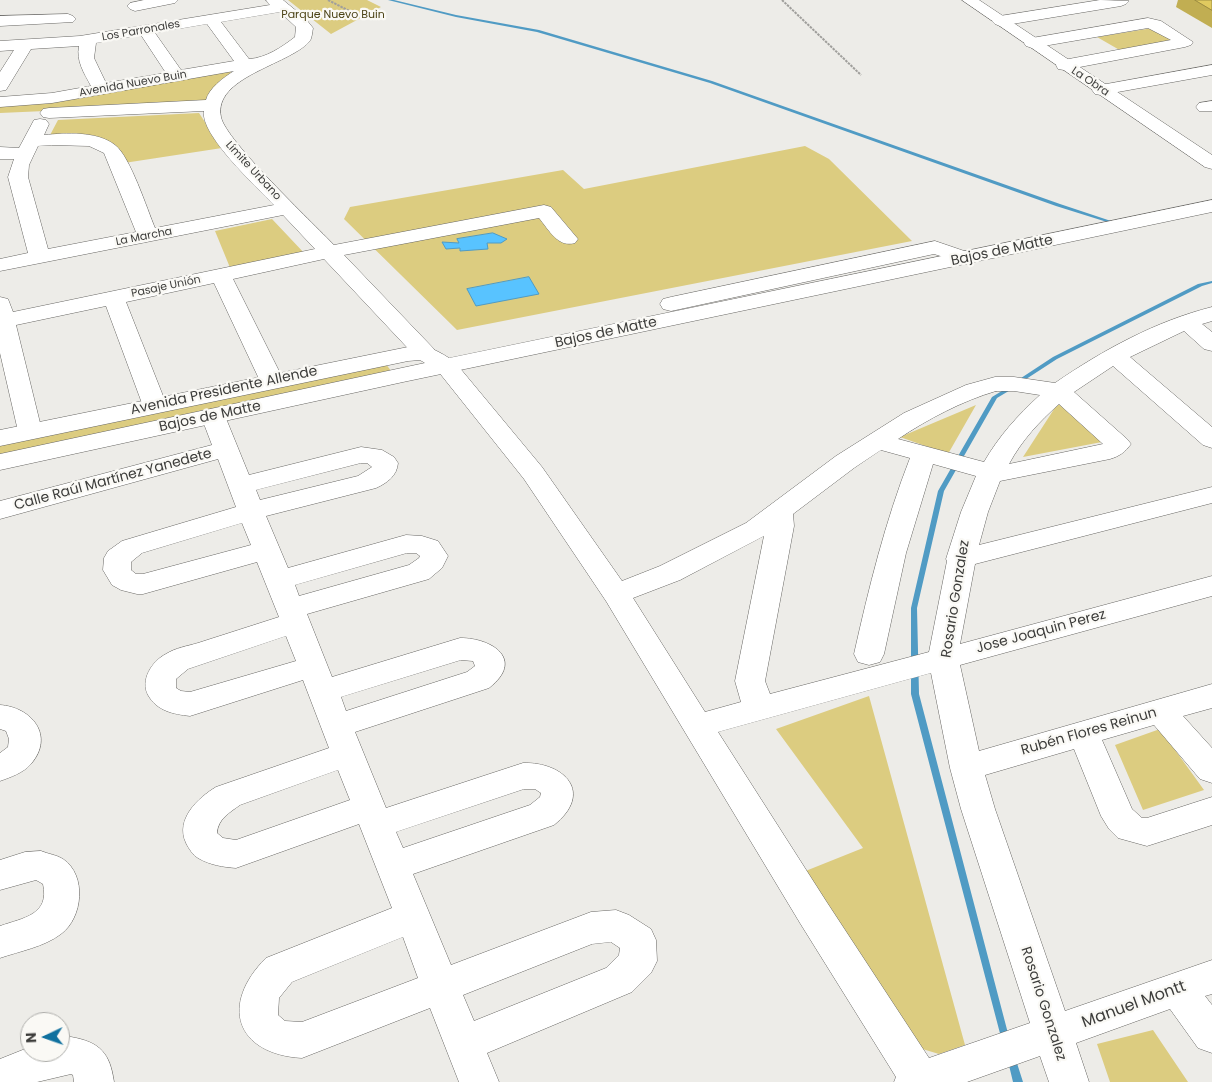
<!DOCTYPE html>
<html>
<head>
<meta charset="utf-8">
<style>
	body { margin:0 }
	#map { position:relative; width:1212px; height:1082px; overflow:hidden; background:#edece8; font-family:Poppins,sans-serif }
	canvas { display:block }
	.north { position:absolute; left:20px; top:1012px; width:50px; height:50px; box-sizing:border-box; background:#faf9f5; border:1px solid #aeaeab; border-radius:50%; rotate:267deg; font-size:14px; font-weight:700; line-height:20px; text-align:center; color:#3d3d3b }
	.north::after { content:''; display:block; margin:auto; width:18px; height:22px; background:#10719f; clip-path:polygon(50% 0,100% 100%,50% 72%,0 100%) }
</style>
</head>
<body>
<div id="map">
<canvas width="1212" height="1082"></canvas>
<div class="north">N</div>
</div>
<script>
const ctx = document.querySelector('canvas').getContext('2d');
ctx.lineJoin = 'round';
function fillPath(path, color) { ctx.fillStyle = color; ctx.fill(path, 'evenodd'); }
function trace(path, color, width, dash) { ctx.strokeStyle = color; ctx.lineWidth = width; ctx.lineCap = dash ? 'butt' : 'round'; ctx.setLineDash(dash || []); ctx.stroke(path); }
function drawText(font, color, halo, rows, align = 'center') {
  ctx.font = font + ' Poppins,sans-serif'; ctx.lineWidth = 4.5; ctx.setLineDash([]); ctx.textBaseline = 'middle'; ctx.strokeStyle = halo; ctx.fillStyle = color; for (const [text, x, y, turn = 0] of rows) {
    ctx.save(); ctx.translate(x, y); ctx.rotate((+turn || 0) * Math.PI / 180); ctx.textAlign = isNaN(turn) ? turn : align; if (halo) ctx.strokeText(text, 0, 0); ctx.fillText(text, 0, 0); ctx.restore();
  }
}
fillPath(new Path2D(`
	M288,0H367L381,7L331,34Z
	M1153,28L1180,43L1123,52L1097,37Z
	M232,71L203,104L0,113V105Z
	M199,113L222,148L124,163C122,158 119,150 115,146C106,136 63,138 49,137L58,120Z
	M805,146L829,159L912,241L457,330L344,219L350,207L563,170L584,189Z
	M272,219L306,255L231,270L215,231Z
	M385,363L392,372L0,458V441Z
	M1058,403L1102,442L1023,457Z
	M976,405L948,454L900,437Z
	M869,696L965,1045L939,1054L919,1048L798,874L863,848L776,729Z
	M1160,729L1204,790L1143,810L1115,745Z
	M1153,1030L1188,1082H1110L1097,1044Z`), '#dccc80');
const water = new Path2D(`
	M493,233L507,239L501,243H487L488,249L460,251V248L446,249L442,242L459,243L457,239Z
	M529,277L539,294L476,306L467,289Z`);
fillPath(water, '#58c3ff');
trace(water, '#509bc4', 1);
fillPath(new Path2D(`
	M388,0H394L456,15L539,30L712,81L1060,204L1111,221L1107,222L1056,206L710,83L537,32L456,17Z
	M1212,281V283L1202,286L1057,359L1020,383L1018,384L1015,382L1053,357L1198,284Z
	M1010,386L1013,388L1012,389L997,398L944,491L917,608L919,694L1010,1041L1009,1044L1006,1045L1003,1044L1002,1041L911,694V608L938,491L992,397Z
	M1011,1053L1014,1054L1015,1057L1023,1082H1013L1007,1057L1008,1054Z`), '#509bc4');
const minor = new Path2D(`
	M144,0H178L175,3L135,11L130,9L127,6L130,3Z
	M266,0H283L305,18L313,28C312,33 312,39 309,42C288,65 213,77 221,117C226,141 312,222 334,245L544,205L551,207L578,239L575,243C558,248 549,230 539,218L344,255L433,348L437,353L433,358L425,360L417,358L324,259L233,279L284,381L280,386L272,388L264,386L260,381L214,283L126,302L167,406L164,411L155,413L146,411L143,406L106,306L16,325L42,431L39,436L30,438L21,436L18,431L0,353V297L8,299L13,312L315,249L283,215L0,271V259L28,253L8,177L14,159H0V147L19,148L34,120L40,119L46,120L49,124L44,135C66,133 97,131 115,145C130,156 147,209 155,228L274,205C256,186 200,135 204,111L49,118L43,117L40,113L43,109L49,108L206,100C209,88 223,78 234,71L52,103L0,107V97L52,93L91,86C84,73 76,61 79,46L31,49L6,90L0,91V72L14,50L0,51V41L80,36L270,5ZM280,12L296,27L295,37C282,47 266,58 249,59L221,22ZM207,24L234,61L181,70L155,33ZM141,35L166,73L106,83L94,58L96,43ZM52,145L89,146L104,153L136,232L48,249L28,177L29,165L38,146Z
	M1100,0L1129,1L1126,4L1121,6L1000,26L995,24L992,21L995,18L1000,16Z
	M68,14L73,16L76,19L73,22L0,26V16Z
	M1148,18L1161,21L1193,42L1191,45L1185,47L1064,70L1058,69L1056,65L1058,61L1171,40L1148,28L1032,48L1026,46L1024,43L1026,40L1032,38Z
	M1212,65V75L1101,95L1095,94L1092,90L1095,86L1101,85Z
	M1212,101V111H1199L1196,107L1199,103Z
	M935,241L973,254L976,258L973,262L966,264L934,254L671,311L663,309L660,304L663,299L671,297Z
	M1212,307V321L1202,324L1212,332V351L1204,349L1184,331L1130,357L1212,427V448L1203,445L1113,366L1074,392L1127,439L1131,444C1125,452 1120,456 1110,459L1000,481L988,512L979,545L1212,487V503L975,564L960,644L1212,576V596L960,665L979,751L1212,684V708L1183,716L1212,748V783L1200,779L1154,725L1102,740L1132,809L1142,818H1147L1212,797V825L1147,846L1118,838L1109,829L1101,816L1074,749L985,775L995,809L1065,1011L1212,960V994L1205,996L1212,1005V1053L1198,1048L1170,1009L1076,1043L1089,1082H1049L1040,1056L967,1082H894L896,1077L800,923L606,601L524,479L434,366L438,361L446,359L454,361L542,467L622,581L660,566L746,523L836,456L904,413L966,385L995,377H1014L1055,383C1103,350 1156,321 1212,307ZM996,391H1014L1040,395C1018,415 999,436 984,462L898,439C928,419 962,401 996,391ZM1059,404L1103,444L1009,464C1022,440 1039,422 1059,404ZM881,450L910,458C885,522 869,587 854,654L858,662L869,665L880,662L884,654L906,553L933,464L976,476L961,512L946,559L947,561L929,652L770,694L765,681L794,526L793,514L854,468ZM764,536L735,681L741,702L705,712L633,598L680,580ZM931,673L950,768L961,809L1030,1023L929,1058L826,901L718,732Z
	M213,409L222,411L225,416L249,475L361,447L382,450L394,457L398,463C397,476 387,483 376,488L266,516L288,568L406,535L422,536L438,541L448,556L442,568L429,579L307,614L332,677L460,638C493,638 525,660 489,688L355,732L386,808L523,763C565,762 594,793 554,825L413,874L451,965L591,912L616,910L629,915L651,929L656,940L657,961L651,973L632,992L487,1053L499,1082H459L430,1008L302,1058C235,1054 220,1004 266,958L392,908L359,824L236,868C223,867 210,865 198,858C193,855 189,849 186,843C175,819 198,798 216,787L329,748L303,680L190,716C173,714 157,711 148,695C140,680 152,661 166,654C175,648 188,646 198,643C225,634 252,626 279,617L257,562L143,594H137L121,590L112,585L103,570L104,558L108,551L122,541L236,507L218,459L0,519V501L212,445L201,416L204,411ZM361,463H367L372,467L358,476L260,500L256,490ZM242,523L251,545L143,574H136L131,570V562L142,553ZM407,553H416L420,556L419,558L409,565L299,596L295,585ZM286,636L296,661L190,692L181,691L176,688V679L188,669ZM461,660L473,661L475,666L467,672L346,711L341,697ZM338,770L350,800L236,840L223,838L217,833C218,819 229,813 240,805ZM524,789H535L541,793L540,797L530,805L403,848L396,832ZM403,937L418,978L302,1022L285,1021L278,1015L279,998L292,982ZM611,942L620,948L619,955L606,968L474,1021L463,995L592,944Z
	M0,705C32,707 55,736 31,764C23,773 11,777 0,781V753L8,747L9,739L6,731L0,729Z
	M41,851C48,854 57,855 63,859C87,875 83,918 61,934C44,947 20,951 0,958V926C23,918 50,915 43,884L36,880L0,890V860L25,852Z
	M71,1037C100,1042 110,1053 114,1082H74L73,1075L71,1074L37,1082H0V1059L30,1047V1052H60V1038Z`);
const major = new Path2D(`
	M962,0H979L1212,155V169L1205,167Z
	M1212,200V212L403,382L0,470V454L425,363L420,360L408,361L0,446V430L408,347C428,346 433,348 449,358Z`);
trace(minor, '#686764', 1);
trace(major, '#686764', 1);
trace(new Path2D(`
	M328,0L365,19
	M782,0L861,75`), '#a09f9c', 2, [2.5, 1]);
fillPath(minor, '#fff');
fillPath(major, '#fff');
fillPath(new Path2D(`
	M1178,0H1212V28L1176,7Z`), '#c1ae52');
const building = new Path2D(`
	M1195,0H1212V10Z`);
fillPath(building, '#e0ca5f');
trace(building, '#9d8d42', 1);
drawText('11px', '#4d4417', '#faf9f5', [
	["Parque Nuevo Buin",333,15]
]);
drawText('11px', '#3d3d3b', '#faf9f5', [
	["Los Parronales",141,31,-10],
	["La Obra",1090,82,34],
	["Avenida Nuevo Buin",133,84,-10],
	["Límite Urbano",253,171,47],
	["La Marcha",144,237,-11],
	["Pasaje Unión",166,287,-12]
]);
drawText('14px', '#3d3d3b', '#faf9f5', [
	["Bajos de Matte",1002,251,-12],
	["Bajos de Matte",606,333,-12],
	["Avenida Presidente Allende",224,391,-12],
	["Bajos de Matte",210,417,-12],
	["Calle Raúl Martínez Yanedete",113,480,-15],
	["Rosario Gonzalez",956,599,-81],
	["Jose Joaquin Perez",1041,632,-15],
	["Rubén Flores Reinun",1089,732,-16],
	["Rosario Gonzalez",1043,1004,72]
]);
drawText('16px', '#3d3d3b', '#faf9f5', [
	["Manuel Montt",1134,1005,-20]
]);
</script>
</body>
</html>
